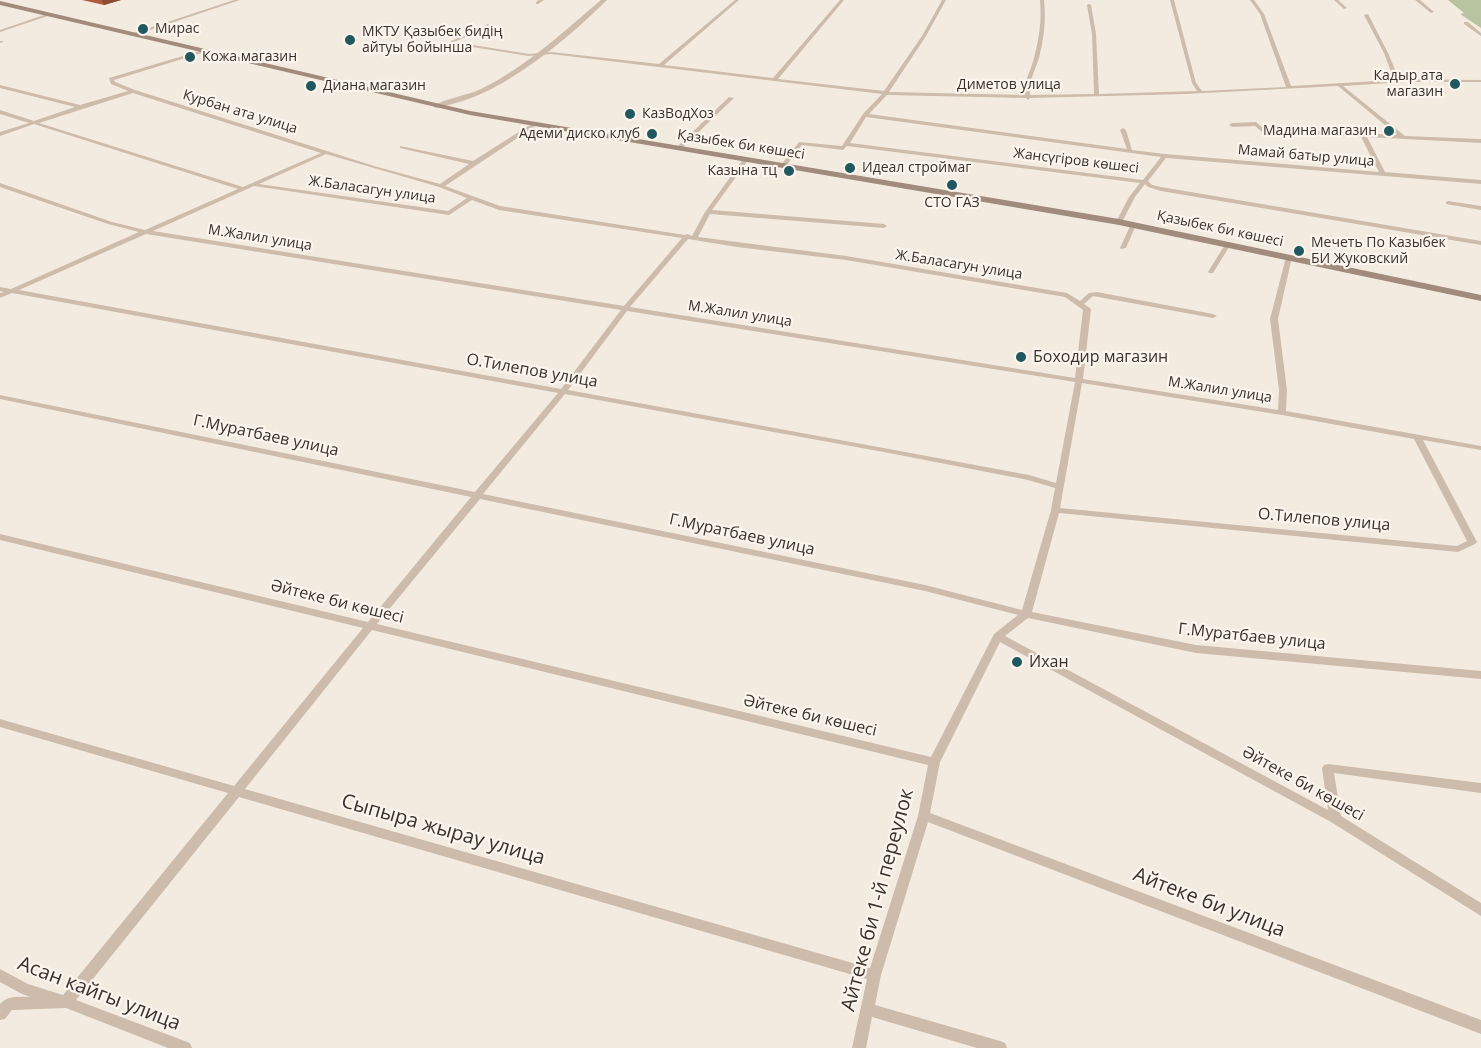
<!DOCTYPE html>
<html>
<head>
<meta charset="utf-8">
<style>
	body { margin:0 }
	canvas { display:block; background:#f4ebe0 }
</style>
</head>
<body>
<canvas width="1481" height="1048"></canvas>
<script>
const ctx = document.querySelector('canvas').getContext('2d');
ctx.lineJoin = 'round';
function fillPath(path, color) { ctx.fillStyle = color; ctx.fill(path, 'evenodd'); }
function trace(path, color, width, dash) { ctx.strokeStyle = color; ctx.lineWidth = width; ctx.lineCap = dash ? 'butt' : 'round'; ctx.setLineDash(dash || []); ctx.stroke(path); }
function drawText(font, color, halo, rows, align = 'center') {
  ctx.font = font + ' "Open Sans",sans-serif'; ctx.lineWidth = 4.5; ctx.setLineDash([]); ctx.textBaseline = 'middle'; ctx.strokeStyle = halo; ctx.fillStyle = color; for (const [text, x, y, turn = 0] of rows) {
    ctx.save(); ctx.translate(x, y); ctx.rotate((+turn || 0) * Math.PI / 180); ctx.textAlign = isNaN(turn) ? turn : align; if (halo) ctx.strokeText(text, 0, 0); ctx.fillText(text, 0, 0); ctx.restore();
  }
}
fillPath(new Path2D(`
	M1448,0H1481V28L1460,14L1464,13Z`), '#b7c49f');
fillPath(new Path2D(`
	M234,0H240L135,35L131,34Z
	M539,0H544L538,4H536V2Z
	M735,0H739L664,65L773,78L840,0H844L778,79L884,91L922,36L942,0H946L926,36L889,92L1025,95C1023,82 1031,71 1034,58C1039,39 1042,20 1040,0H1044C1046,20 1044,39 1039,58C1035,71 1028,82 1030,95L1094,94L1092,34L1087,5L1089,4L1091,5L1096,34L1099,94L1197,91L1192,83L1170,0H1174L1196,83L1202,91L1286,87L1260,14L1250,0H1254L1264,14L1291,86L1394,80L1384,53L1364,15L1368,14L1388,53L1399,79L1481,80V82H1406L1343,86L1405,136L1481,139V143L1367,137L1385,172L1481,180V184L1166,158L1148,181L1152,185L1161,187L1481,241V245L1161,191L1148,187L1145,184L1135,197L1122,222L1119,224L1116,222L1129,197L1140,183L847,146L843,150L802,145L786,166L784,167L781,165L799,142L842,146L863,114L882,94L551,54L529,56L447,43L488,24L490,26L454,42L529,54L551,52L659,64ZM1338,86L1397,135L1263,128L1256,122L1232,123L1229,125L1232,127L1255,126L1262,132L1361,137L1379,172L1165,154L1132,150L1126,130L1123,128L1120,130L1127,149L869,114L887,95L1026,98L1028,100L1030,98L1186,94ZM866,117L1161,157L1143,180L850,143Z
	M1334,0H1338L1347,8L1344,9Z
	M1415,0H1420L1434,12L1431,13Z
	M47,14L51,15L0,32V30Z
	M1464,22H1468L1481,33V36L1464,24Z
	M0,41H3V42L0,43Z
	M203,50L205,52L114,80L115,82L135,90L374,166L440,184L469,164L400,148V146L473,161L533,123H537V125L445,186L500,206L685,235L687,234L692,236L705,212L744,158L746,157L749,159L712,210L884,224L887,226L884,228L710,214L698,237L846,256L1067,293L1080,301L1089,293L1097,292L1213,314L1217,316L1213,318L1093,296L1084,304L1091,309L1083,379L1278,410L1279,390L1270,319L1286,257L1291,256L1292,257L1278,319L1287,390L1286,411L1481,446V450L1423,440L1477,542L1475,544L1458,552L1059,513L1032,612L1196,645L1481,671V679L1196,653L1028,618L1005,636L1328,810L1322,768L1324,765L1328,764L1481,783V793L1334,773L1341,816L1481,903V916L1331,822L1000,642L940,762L930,813L1481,1020V1034L928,822L881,975L875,1005L1000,1041L1005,1043L1007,1048H977L872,1017L866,1048H852L867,979L239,797L76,1000L190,1043L192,1048H168L66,1008L12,1010L5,1019L0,1020V1004C8,995 19,997 30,997L20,993L0,982V969L28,984L63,995L228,793L0,727V719L234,786L363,628L0,540V534L368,622L471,497L0,399V395L475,492L558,393L12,293L0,298V293L4,292L0,291V287L11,289L139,232L108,224L0,187V183L112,222L145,230L238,189L34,124L0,136V132L29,123L0,114V110L34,121L75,107L0,88V85L80,105L128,91L111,84L109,78ZM133,93L321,153L243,187L39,123ZM326,154L439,187L467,198L448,211L259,184ZM254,186L449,215L472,200L499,210L682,238L624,306L153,231ZM146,234L621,310L561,389L19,290ZM688,239L737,247L846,260L1065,297L1083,310L1075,378L630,307ZM627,311L1075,382L1056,483L1029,475L889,449L568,390ZM1082,383L1282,415L1414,439L1467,541L1457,546L1060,508ZM565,394L889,453L1028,480L1055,488L1051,510L1022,610L925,585L483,494ZM480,499L925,591L1018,615L994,634L931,757L377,624ZM372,630L928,765L918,816L870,968L245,789Z
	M729,97L734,98L681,149H677V147Z
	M1448,201L1481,206V210L1446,204V202Z
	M1131,224L1136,225L1126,248L1121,249L1120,248Z
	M1226,243L1231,244L1213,273H1209L1208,272Z`), '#cdbcab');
fillPath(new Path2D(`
	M601,0H607C575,32 526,73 485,92C469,100 453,104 436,108L433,106C446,98 466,96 481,89C526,67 563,32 601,0Z`), '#cdbcab');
fillPath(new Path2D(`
	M0,1L470,111L1119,219L1481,295V301L1119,225L470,115L0,5Z`), '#a18b7c');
fillPath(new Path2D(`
	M82,0H121L104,5Z`), '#ac5d40');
fillPath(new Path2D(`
	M102,0H121L104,5Z`), '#8c4c34');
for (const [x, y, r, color] of [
	[143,29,6,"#1f585e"],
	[350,40,6,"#1f585e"],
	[190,57,6,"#1f585e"],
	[1455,84,6,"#1f585e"],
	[311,86,6,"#1f585e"],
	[630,114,6,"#1f585e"],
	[1389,131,6,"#1f585e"],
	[652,134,6,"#1f585e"],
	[850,168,6,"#1f585e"],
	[789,171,6,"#1f585e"],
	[952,185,6,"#1f585e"],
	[1299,251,6,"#1f585e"],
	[1021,357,6,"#1f585e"],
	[1017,662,6,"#1f585e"]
]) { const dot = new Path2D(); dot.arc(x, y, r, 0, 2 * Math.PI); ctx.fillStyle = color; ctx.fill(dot); trace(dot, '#fbf5ed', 2); }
drawText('14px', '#3b302b', '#fbf5ed', [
	["Мирас",155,29],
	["МКТУ Қазыбек бидің",362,32],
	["айтуы бойынша",362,48],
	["Кожа магазин",202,57],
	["Кадыр ата",1443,76,"right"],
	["магазин",1443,92,"right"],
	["Диана магазин",323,86],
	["КазВодХоз",642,114],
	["Мадина магазин",1377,131,"right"],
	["Адеми диско клуб",640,134,"right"],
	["Идеал строймаг",862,168],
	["Казына тц",777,171,"right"],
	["СТО ГАЗ",952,203,"center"],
	["Мечеть По Казыбек",1311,243],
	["БИ Жуковский",1311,259]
], 'left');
drawText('14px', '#3b302b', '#fbf5ed', [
	["Диметов улица",1009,85],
	["Курбан ата улица",240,112,17],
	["Қазыбек би көшесі",741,145,9],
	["Мамай батыр улица",1306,156,5],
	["Жансүгіров көшесі",1076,161,7],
	["Ж.Баласагун улица",372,190,8],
	["Қазыбек би көшесі",1220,229,12],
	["М.Жалил улица",260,238,9],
	["Ж.Баласагун улица",959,265,9],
	["М.Жалил улица",740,314,9],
	["М.Жалил улица",1220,390,9]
]);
drawText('16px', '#3b302b', '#fbf5ed', [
	["Боходир магазин",1033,357],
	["Ихан",1029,662]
], 'left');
drawText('16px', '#3b302b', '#fbf5ed', [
	["О.Тилепов улица",532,371,10],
	["Г.Муратбаев улица",266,436,12],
	["О.Тилепов улица",1324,520,5],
	["Г.Муратбаев улица",742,535,12],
	["Әйтеке би көшесі",337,602,14],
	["Г.Муратбаев улица",1252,637,6],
	["Әйтеке би көшесі",810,716,13],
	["Әйтеке би көшесі",1303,784,29]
]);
drawText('20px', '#3b302b', '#fbf5ed', [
	["Сыпыра жырау улица",443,830,16],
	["Айтеке би 1-й переулок",878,900,-75],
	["Айтеке би улица",1209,903,21],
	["Асан кайгы улица",99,994,21]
]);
</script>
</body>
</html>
